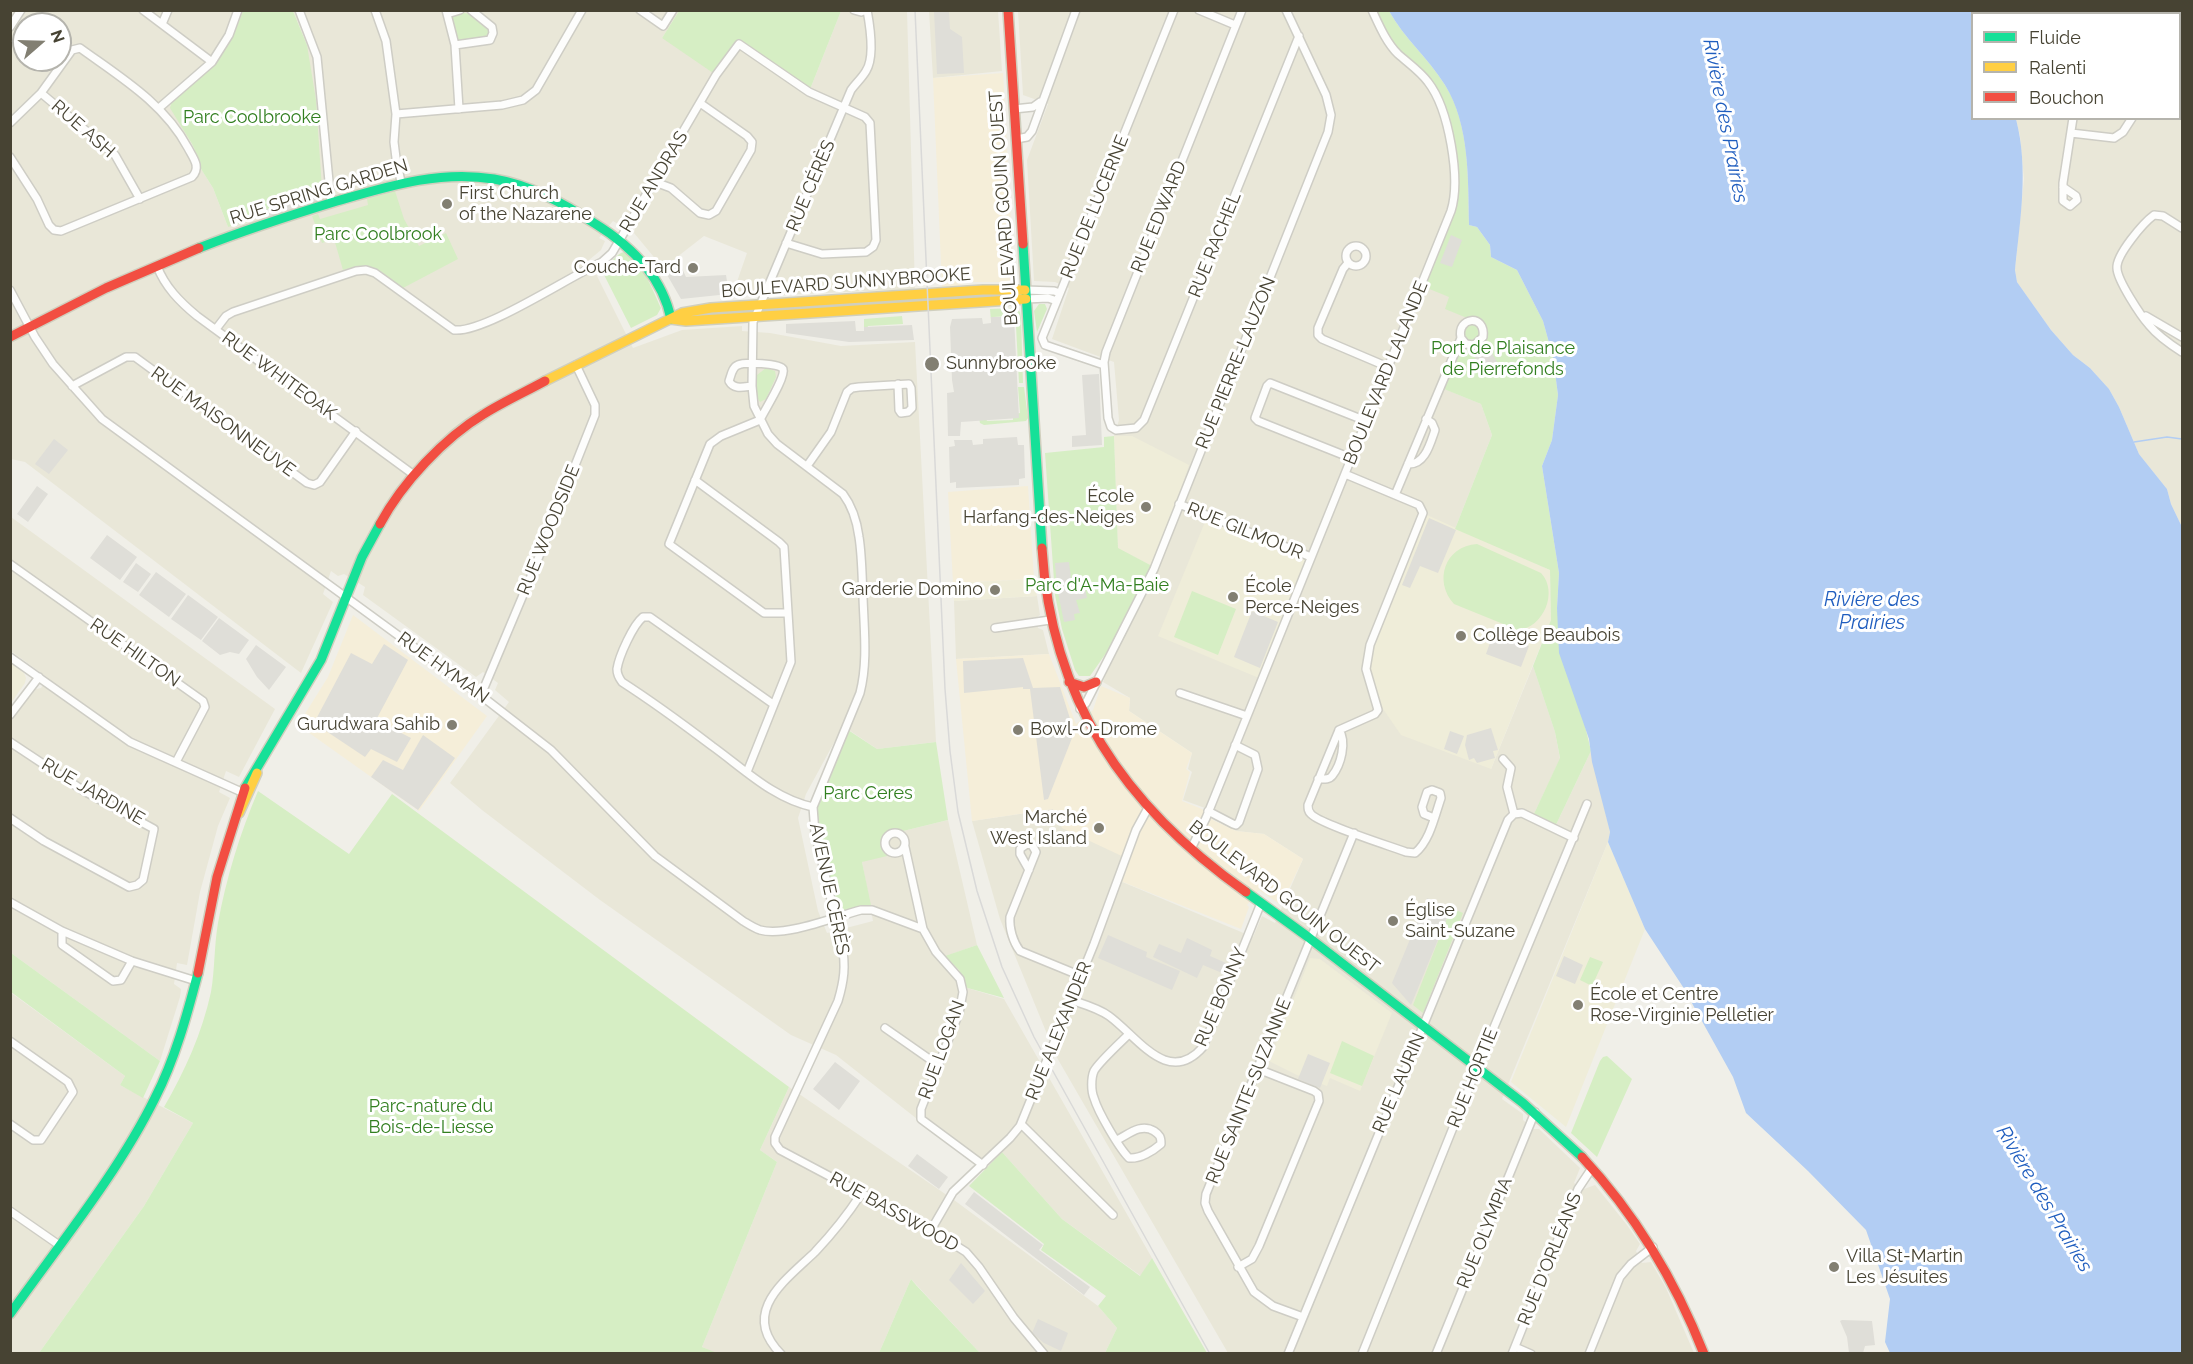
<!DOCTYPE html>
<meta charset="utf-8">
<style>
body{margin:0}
#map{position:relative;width:2193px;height:1364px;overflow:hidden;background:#f0efe8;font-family:Raleway,sans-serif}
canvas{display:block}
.frame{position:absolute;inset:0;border:12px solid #474333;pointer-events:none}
.legend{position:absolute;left:1971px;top:12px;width:210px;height:108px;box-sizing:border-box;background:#fff;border:2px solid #b5b4ad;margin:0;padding:8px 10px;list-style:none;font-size:18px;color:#474333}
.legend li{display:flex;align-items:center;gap:12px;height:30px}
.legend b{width:30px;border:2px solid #b5b4ad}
.north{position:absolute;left:12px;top:12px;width:60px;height:60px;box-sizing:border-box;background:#fff;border:2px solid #b5b4ad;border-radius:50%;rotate:70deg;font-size:16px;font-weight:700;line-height:24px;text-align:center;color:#474333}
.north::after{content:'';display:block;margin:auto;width:21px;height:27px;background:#827f72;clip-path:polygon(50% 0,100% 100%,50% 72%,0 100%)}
</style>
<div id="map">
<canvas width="2193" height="1364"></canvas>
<div class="frame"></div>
<ul class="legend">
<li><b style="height:8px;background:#16e098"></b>Fluide</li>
<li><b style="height:8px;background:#ffcf43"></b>Ralenti</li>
<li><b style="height:8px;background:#f24e42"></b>Bouchon</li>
</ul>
<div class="north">N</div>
</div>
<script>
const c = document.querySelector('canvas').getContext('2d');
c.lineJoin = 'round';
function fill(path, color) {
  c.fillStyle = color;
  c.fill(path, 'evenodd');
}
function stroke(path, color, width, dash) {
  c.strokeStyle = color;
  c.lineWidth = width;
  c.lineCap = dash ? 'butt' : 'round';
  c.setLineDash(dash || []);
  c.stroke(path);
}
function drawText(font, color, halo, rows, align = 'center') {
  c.font = font + ' Raleway,sans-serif';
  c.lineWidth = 6;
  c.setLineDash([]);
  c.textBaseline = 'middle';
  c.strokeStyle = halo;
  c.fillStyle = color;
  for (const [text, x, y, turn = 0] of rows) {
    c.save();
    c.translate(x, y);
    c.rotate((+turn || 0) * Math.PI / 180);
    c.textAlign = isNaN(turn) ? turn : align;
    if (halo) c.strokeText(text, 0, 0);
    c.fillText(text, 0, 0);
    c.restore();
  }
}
fill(new Path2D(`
 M10,11H243L233,36L216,64L170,105L192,144L200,162L201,169L213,188L228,227L307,45L293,11H679L662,38L739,44L809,92L841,11H907L915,289L779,295L778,287L761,285L752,295L732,296L747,253L704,236L663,268L634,233L635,229L623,220L618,224L613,221L599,238L605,241L601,250L589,260L633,348L682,330L742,326V331L770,333L841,346L915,342L936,742L877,749L843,726L806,794L798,818L818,911L827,933L873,921L862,862L886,848L885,841L891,834L948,820L977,945L946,956L959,970L964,987L1004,999L1152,1258L1141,1276L1062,1219L1002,1152L983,1171L836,1055L791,1035L600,900L482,810L450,783L509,702L495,690L498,683L483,672L476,677L363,595L365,587L344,574L338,576L331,571L323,594L333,602L301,673L25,462L11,459ZM24,24H60V60H24Z
 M929,11H998L1002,71L933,78Z
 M1018,11H1375L1437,91L1457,177L1449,297L1467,318L1440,387L1481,404L1492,435L1455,529L1427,516L1491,769L1533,666L1555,732L1560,759L1532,818L1554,829L1591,751L1610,832L1608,842L1502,1099L1523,1114V1120L1533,1129H1539L1580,1168L1574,1183L1584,1189L1595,1185L1627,1225L1640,1244L1636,1251L1642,1263L1651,1262L1666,1288L1694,1353H1228L1056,1056L1000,919L972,821L1053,809L1129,860L1120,881L1253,937L1262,916L1275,923L1303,859L1264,834L1236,831L1213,819L1216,812L1183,800L1192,772L1188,769L1192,753L1129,711L1130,698L1103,682L1118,636L1154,567L1132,436H1114L1119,420L1114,362L1052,339L1069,288L1055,282L1034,281L1027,160L1048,104L1023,95Z
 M2041,11H2182V527L2171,504L2167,489L2139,454L2119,407L2109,389L2090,368L2073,355L2051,330L2017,282L2015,270L2024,179L2020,136L2016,119L2180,118V14L2041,13Z
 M11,517L275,709L239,777L226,771L219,792L230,798L218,826L200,892L187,965L177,963L174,984L181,989L180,997L160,1061L11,953L10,722L36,689L41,688L48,678L11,651Z
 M1037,596L1040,615L1036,618L1038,628L1043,630L1049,654L956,659L954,601Z
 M10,992L125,1076L120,1085L193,1123L144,1206L39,1353H11Z
 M789,1087L954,1200L1098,1306L1117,1328L1105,1353H980L911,1279L879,1353L717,1354L702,1347L777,1162L760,1150Z`), '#e9e7d8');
fill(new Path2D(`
 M1003,73L1014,281L1000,282H967L958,286L942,287L933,78Z
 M1028,486L1034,579L953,583L948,492Z
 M353,615L487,716L419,811L298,725L328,677Z
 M1049,654L1076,724L1093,710L1101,686L1130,698L1129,711L1192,753L1186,769L1190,772L1182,801L1202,809L1213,820L1236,831L1264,834L1303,859L1281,905L1259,890L1247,905L1249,907L1241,929L1118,880L1126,858L1062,828L1053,809L972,821L956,659Z`), '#f5eed9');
fill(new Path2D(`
 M1114,436H1132L1189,465L1154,567L1118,549Z
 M1427,515L1550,570L1551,620L1491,769L1401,735L1381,706L1370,674L1369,665L1371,653Z
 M1207,517L1307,558L1259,678L1158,636Z
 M1034,579L1037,596L954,601L953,583Z
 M11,663L24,673L26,678L25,683L11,703Z
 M1608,842L1645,929L1566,1127L1511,1082Z
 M1310,958L1320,959L1392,1013L1360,1091L1330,1078L1327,1086L1297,1075L1269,1061Z`), '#efedd9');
fill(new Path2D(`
 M243,11H293L307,45L316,100L322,189L319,198L228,227L213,188L201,169L200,162L192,144L170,108L171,103L216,64L233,36Z
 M679,11H841L809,92L739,44L716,75L662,38Z
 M1375,11H1389C1404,38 1428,58 1445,85C1470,124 1468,180 1469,225L1477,227L1490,245L1491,257L1517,270L1543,321L1553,357L1558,395L1552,440L1542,466L1559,573L1557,608L1591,751L1554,829L1532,818L1560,758L1555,732L1533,666L1551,620L1550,570L1455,529L1492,435L1481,404L1439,387L1467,318L1445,309L1449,297L1422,286C1435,253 1458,213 1457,177L1437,91L1393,45Z
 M464,13L470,14L488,28V34L485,37L458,42L451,15Z
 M395,191L404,219L419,246L446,233L458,259L403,288C377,270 376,260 343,270L334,239L322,243L312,216L318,214L320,219L368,205L367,199Z
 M624,252C642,260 653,291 661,308L657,315L631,328L601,269C610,265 617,253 624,252Z
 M1039,304H1045L1047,309L1037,332L1034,311Z
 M1016,308L1020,312L1021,318L1023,383H1019L1016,326L1014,325L1011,316L993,317V321H991L990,309Z
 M902,316L903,324L868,326L867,330L864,329V319Z
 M766,368L775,371L776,377L766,399L760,402L756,395L757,375Z
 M1018,387H1024L1028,418L1026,421L984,425L980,423L979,418L986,417L987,421L1013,420V415L1020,413Z
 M1114,436L1118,548L1154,567L1118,636L1090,676H1079L1075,670L1062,629L1055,595L1045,453L1104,447V437Z
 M1477,544L1541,573C1559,592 1543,628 1518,630L1454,604C1433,581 1445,546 1477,544Z
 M1192,591L1236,609L1218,655L1174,637Z
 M845,728L877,749L936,742L948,820L891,834C883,840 885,846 887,856L862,862L872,910L836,916L815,833L813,807Z
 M258,791L349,854L392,794L789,1087L760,1150L777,1162L702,1347L717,1353H39L144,1206L193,1123L164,1107C185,1071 202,1033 211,992C215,969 214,946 218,923C226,879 240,833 258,791Z
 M1451,908L1463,913L1423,1013L1413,1005Z
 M977,945L1004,998L964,987L959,970L945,956Z
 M11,953L160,1061L143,1098L120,1085L125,1076L11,992Z
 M1590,957L1603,962L1592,986L1580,980Z
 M1342,1041L1374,1056L1362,1086L1330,1073Z
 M1607,1056L1632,1079L1597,1157L1571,1133L1600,1061L1603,1057Z
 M1002,1152L1062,1219L1140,1276L1152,1258L1207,1353H1105L1117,1328L1098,1306L1106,1296L1041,1250L1044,1244L969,1186Z
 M911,1279L916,1285L980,1353H879Z`), '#d6eec4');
fill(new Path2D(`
 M934,11H949L950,29L962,37L964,73L937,74Z
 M316,193L319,202L261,220L259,212Z
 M1451,235L1462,240L1452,267L1440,263Z
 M681,266L686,277L726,275L729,294L681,299L666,273Z
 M991,317H1014L1019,418L961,422L960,436H948L947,393L954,392L952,380L950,327L952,319L982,318L983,324L991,323Z
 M855,321L856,331H864V327L912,325L914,340L849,342L786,333V324Z
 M1488,346L1497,362L1482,370L1473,354Z
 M1099,374L1102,445L1072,447V436L1086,435L1082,375Z
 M1017,437L1018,445H1024L1025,478L1019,479V485L956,488V482L950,483L949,447L955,446L954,440H972L973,445L983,444V439Z
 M54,439L68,450L49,474L35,464Z
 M37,486L48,494L28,522L17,514Z
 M1429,518L1456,530L1438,573L1420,566L1410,588L1402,585Z
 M107,535L137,557L120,580L90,558Z
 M1069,562L1071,579L1084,584L1087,598L1076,600L1080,613L1074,614L1075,620L1064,622L1057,588L1055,563Z
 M136,563L151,574L138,592L123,582Z
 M156,572L186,594L169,617L139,595Z
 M188,595L218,617L201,640L171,619Z
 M1252,611L1278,622L1260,668L1234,657Z
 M219,618L249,640L239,654L230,652L220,655L202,641Z
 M1504,637L1529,646L1521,667L1486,654L1491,640L1501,644Z
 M384,644L408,660L376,720L411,738L397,762L371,749L365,757L314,723L351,653L372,664Z
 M256,645L286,667L269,690L257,677L246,659Z
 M1023,658L1033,688L1060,687L1073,728L1072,738L1048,799L1044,800L1030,689H1023V687L964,693L963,661Z
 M1491,728L1498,750L1493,751L1495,758L1477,763L1474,758L1469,760L1465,745L1467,735Z
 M1450,731L1464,736L1457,754L1444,749Z
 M423,735L455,758L418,810L371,777L383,760L403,770Z
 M1427,898L1451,908L1411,1005L1392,983Z
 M1108,935L1147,952L1146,957L1180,971L1172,990L1098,958Z
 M1187,938L1212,950L1210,956L1226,963L1222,973L1203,965L1197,978L1153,957L1159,944L1181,953Z
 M1564,956L1583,965L1575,984L1556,976Z
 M1308,1054L1330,1063L1320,1088L1298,1079Z
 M835,1062L860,1081L839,1110L813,1089Z
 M917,1154L948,1177L939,1189L908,1166Z
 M974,1192L1043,1245L1039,1250L1090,1287L1084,1295L965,1204Z
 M961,1263L985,1291L973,1304L949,1280Z
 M1038,1319L1068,1333L1061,1351L1044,1343L1032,1333Z
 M1842,1320L1872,1321L1875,1345L1865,1346L1863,1353H1849L1847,1337L1840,1321Z`), '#dfded8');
fill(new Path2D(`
 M1389,11H2041V14H1972V118L2016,119C2029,169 2020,220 2015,270L2017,282L2051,330L2073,355L2090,368L2109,389L2119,407L2139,454L2167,489L2171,504L2182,527V1353H1890L1885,1342L1890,1299L1866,1230L1808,1171L1746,1113L1733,1077L1683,987L1645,929L1608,842L1610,832L1592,762L1589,739L1559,653L1557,608L1559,573L1542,466L1552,440L1558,395L1553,357L1543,321L1517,270L1491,257L1490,245L1477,227L1469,225C1468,180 1470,125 1445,85C1428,58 1404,38 1389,11Z`), '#b2cdf3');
stroke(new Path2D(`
 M2134,442L2167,437L2182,439`), '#b2cdf3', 1.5);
const street = new Path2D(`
 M143,10L212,62
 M299,10L317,57L331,202
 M375,10L386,41L396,114L394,142L396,158L401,182
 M446,10L455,45L490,40L493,33L492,27L471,10
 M640,10L663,26L673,10
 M854,10L861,12L866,10
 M867,10C870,26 875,57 866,71C862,78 856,83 851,90L753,322L752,386L754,406L768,434L777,444L843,494C852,506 857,522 859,537C862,556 862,577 863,597C864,629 868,662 860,693L813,807L815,833L842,945C846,966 844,981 838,1001L775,1137V1143L780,1150L931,1230L966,1252L979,1267L1014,1318L1044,1354
 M1199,10L1235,25
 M1242,10L1106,352L1104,362L1108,418L1111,427L1116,430L1136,428L1144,420L1299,36
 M2128,10L2131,14
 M447,14L460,10
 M2089,14L2090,10
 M162,24L168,10
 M10,27L21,10
 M455,45L459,109
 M41,93L115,155L140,199
 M159,108L212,62L229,35L238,10
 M1014,109L1033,107L1040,102
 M396,114L502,105L523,100L536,90L582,10
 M10,123L41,93L72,50L80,48C120,77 164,103 188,148C194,159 201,167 192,177L61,231L54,230L49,225L37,199L10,157
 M2071,133L2114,138L2123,132L2132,118
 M1016,139L1027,137L1032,131L1076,10
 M655,182L671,188L700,213L709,215L716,211L751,150L752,142L747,136L700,103
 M2063,187L2076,196L2077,200L2070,206L2063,201V183L2073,118
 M2182,228L2163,216L2154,215C2143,223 2116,255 2117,268C2117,280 2141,316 2149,325C2158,336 2171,345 2182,352
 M1346 256a10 10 0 1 1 20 0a10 10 0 1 1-20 0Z
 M1348,263L1343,269L1318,328V335L1322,339L1388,367
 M157,266C165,287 180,302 197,316L414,475
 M10,290L35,337L53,364L102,419L488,701L551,750L655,856L743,921C748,924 754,928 760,930C786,937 834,917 861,910H872L923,929
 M1025,290L1054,291L1060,293
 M1026,299L1048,298L1057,301
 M2146,316L2182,337
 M216,329L226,316L233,312L356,271L366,270L375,273L454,330C485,333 568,277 602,262L612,253L716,75L739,44L809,92L865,117L870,123L876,240L873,247L866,252L822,254L786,243
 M1104,365L1045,345L1042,338L1174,10
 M72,386L126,357H135L307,483L314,485L320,482L356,431
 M752,386C743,387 734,390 729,381C731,376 732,367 738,365C744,362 780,363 783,369C786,377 764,411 760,420
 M760,420L721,436L710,444L669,544L764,613H788
 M1351,458L1258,421L1255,418L1267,386L1270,383L1366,421
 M1408,464C1425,465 1430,444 1435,430L1432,423L1426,419
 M807,466L831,432L847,392L852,388L859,387L909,384L911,388L912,408L908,412L901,413L899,410L898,384
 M1345,474L1419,505L1423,513L1370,645L1366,669L1378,710L1375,714L1339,730L1308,805C1308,809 1308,811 1311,814C1320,824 1390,846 1406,852L1415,853C1430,841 1435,815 1441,798L1440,793L1432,790L1427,792L1422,807L1424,814L1434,818
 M695,480L779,542L784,547L791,662L747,772
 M1395,495L1461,338C1456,317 1486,313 1483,337L1474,345L1466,344L1461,338
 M1179,504L1311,557
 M10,564L203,701L205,707L176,762
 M995,628L1050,620
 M10,657L130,742L246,794
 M1180,693L1247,716
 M481,695L534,569L595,415V405L576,365
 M773,704L650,617H643C633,625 619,656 617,669C617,674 619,678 622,682C653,702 683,724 712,746C744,769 774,799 813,807
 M1080,709L1086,703L1154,569L1328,132L1331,115L1326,95L1286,10
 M10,715L39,677
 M10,742L84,791L154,829L143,880L137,885L129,887L44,841L10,818
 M1503,759L1511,768L1507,787L1514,814
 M1318,779C1323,779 1329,780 1332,776C1341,765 1347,742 1339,730
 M1208,811L1233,824L1236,825L1239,822L1258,769L1255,755L1235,745
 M885 843a10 10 0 1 1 20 0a10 10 0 1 1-20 0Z
 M905,847L923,929L936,952L960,979L963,992L959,1013L921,1109V1119L983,1165
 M1191,849L1206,818L1451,211C1461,179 1449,109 1428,82C1420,71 1408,63 1398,54C1386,42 1379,25 1372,10
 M1029,870L1020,854V849L1027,844L1032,845L1036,852L1010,917C1009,928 1013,942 1020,951L1081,976
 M10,902L62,931L132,961L196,981
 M62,931V945L113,981L121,980L132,961
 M1071,1000C1083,1004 1098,1008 1109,1016C1138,1037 1168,1087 1203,1047L1261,903
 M885,1028L938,1065
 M10,1041L68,1082L73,1092L41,1140H33L10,1124
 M1021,1124L1113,1215
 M1117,1140C1129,1134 1141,1123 1154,1131C1160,1135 1161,1137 1161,1144C1153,1151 1140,1159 1129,1158C1119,1148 1098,1112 1094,1098C1091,1091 1091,1078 1094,1071C1099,1062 1121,1042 1129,1034
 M10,1211L59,1245
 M931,1230L953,1192L1010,1138L1020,1126L1094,944L1136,830L1148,808
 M1238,1267L1252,1259L1259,1246L1319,1101L1318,1094L1314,1091L1258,1069
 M1303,1317L1273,1306L1254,1292L1208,1211L1205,1203L1206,1194L1354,833
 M1515,1347L1531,1354
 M781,1354C739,1312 786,1280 815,1252C832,1234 848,1214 861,1194
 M1288,1354L1508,820L1514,814L1522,813L1574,838
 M1362,1354L1477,1068L1587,804
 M1436,1354L1535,1112
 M1512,1354L1578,1189L1592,1168
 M1589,1354L1620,1277L1631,1264L1653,1247`);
const fast = new Path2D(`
 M1023,244L1042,548
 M199,248C245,230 291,215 337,201C389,186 440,170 494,179C530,185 563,203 594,223C630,245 662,275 671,319
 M245,788L321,660L362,557L380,524
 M1246,892L1308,937L1523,1103L1582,1157
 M10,1314C59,1245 118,1173 155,1098C175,1059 187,1015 198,973`);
const slow = new Path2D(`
 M671,319L686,321L1026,299
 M545,381L682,313L711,308L983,290H1025
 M239,813L257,773`);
const jam = new Path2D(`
 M1008,10L1023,244
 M10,337L106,288L199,248
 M380,524C402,483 444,438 484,414C503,402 525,392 545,381
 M1042,548C1051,699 1124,806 1246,892
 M1069,682L1084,687L1096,682
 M198,973L217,877L245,788
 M1582,1157C1636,1215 1675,1280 1704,1354`);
stroke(street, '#cecdc5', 10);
stroke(fast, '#d0cfbe', 12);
stroke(slow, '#d0cfbe', 12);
stroke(jam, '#d0cfbe', 12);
stroke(street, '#fdfdfc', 7);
stroke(fast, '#16e098', 9);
stroke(slow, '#ffcf43', 9);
stroke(jam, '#f24e42', 9);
stroke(new Path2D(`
 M915,10L945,689L950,751L958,812L977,891L1002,967L1034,1037L1210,1354`), '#d9d9d8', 1.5);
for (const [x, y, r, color] of [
 [447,204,6,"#827f72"],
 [693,268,6,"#827f72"],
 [932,364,8,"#827f72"],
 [1146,507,6,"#827f72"],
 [995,590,6,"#827f72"],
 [1233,597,6,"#827f72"],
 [1461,636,6,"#827f72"],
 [452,725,6,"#827f72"],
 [1018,730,6,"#827f72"],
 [1099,828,6,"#827f72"],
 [1393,921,6,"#827f72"],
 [1578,1005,6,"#827f72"],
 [1834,1267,6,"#827f72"]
]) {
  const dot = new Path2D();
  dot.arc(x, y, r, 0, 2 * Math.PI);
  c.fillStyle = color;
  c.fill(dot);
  stroke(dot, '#fff', 2);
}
drawText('18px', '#327f20', '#fff', [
 ["Parc Coolbrooke",252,118],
 ["Parc Coolbrook",378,235],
 ["Port de Plaisance",1503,349],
 ["de Pierrefonds",1503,370],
 ["Parc d'A-Ma-Baie",1097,586],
 ["Parc Ceres",868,794],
 ["Parc-nature du",431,1107],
 ["Bois-de-Liesse",431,1128]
]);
drawText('18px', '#474333', '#fff', [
 ["RUE ASH",83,129,41],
 ["RUE ANDRAS",654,182,-59],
 ["RUE CÉRÈS",811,186,-67],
 ["RUE SPRING GARDEN",319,192,-17],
 ["RUE DE LUCERNE",1095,207,-68],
 ["BOULEVARD GOUIN OUEST",1004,208,-94],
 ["RUE EDWARD",1159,217,-68],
 ["RUE RACHEL",1215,245,-68],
 ["BOULEVARD SUNNYBROOKE",846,283,-4],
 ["RUE PIERRE-LAUZON",1236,363,-68],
 ["BOULEVARD LALANDE",1386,373,-68],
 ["RUE WHITEOAK",279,376,36],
 ["RUE MAISONNEUVE",223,422,36],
 ["RUE WOODSIDE",549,530,-68],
 ["RUE GILMOUR",1245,531,22],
 ["RUE HILTON",135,653,35],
 ["RUE HYMAN",443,668,36],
 ["RUE JARDINE",93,792,30],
 ["AVENUE CÉRÈS",829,889,78],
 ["BOULEVARD GOUIN OUEST",1284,897,38],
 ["RUE BONNY",1221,997,-67],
 ["RUE ALEXANDER",1059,1031,-68],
 ["RUE LOGAN",942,1050,-70],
 ["RUE HORTIE",1473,1078,-68],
 ["RUE LAURIN",1399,1083,-67],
 ["RUE SAINTE-SUZANNE",1249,1091,-68],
 ["RUE BASSWOOD",894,1212,29],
 ["RUE OLYMPIA",1485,1233,-68],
 ["RUE D'ORLÉANS",1550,1259,-68]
]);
drawText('18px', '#474333', '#fff', [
 ["First Church",459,194],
 ["of the Nazarene",459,215],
 ["Couche-Tard",681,268,"right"],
 ["Sunnybrooke",946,364],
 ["École",1134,497,"right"],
 ["Harfang-des-Neiges",1134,518,"right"],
 ["École",1245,587],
 ["Perce-Neiges",1245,608],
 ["Garderie Domino",983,590,"right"],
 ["Collège Beaubois",1473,636],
 ["Gurudwara Sahib",440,725,"right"],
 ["Bowl-O-Drome",1030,730],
 ["Marché",1087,818,"right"],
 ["West Island",1087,839,"right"],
 ["Église",1405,911],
 ["Saint-Suzane",1405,932],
 ["École et Centre",1590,995],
 ["Rose-Virginie Pelletier",1590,1016],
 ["Villa St-Martin",1846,1257],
 ["Les Jésuites",1846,1278]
], 'left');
drawText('italic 20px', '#205ebf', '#fff', [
 ["Rivière des Prairies",1725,121,79],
 ["Rivière des",1872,600],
 ["Prairies",1872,623],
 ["Rivière des Prairies",2044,1199,59]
]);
</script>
